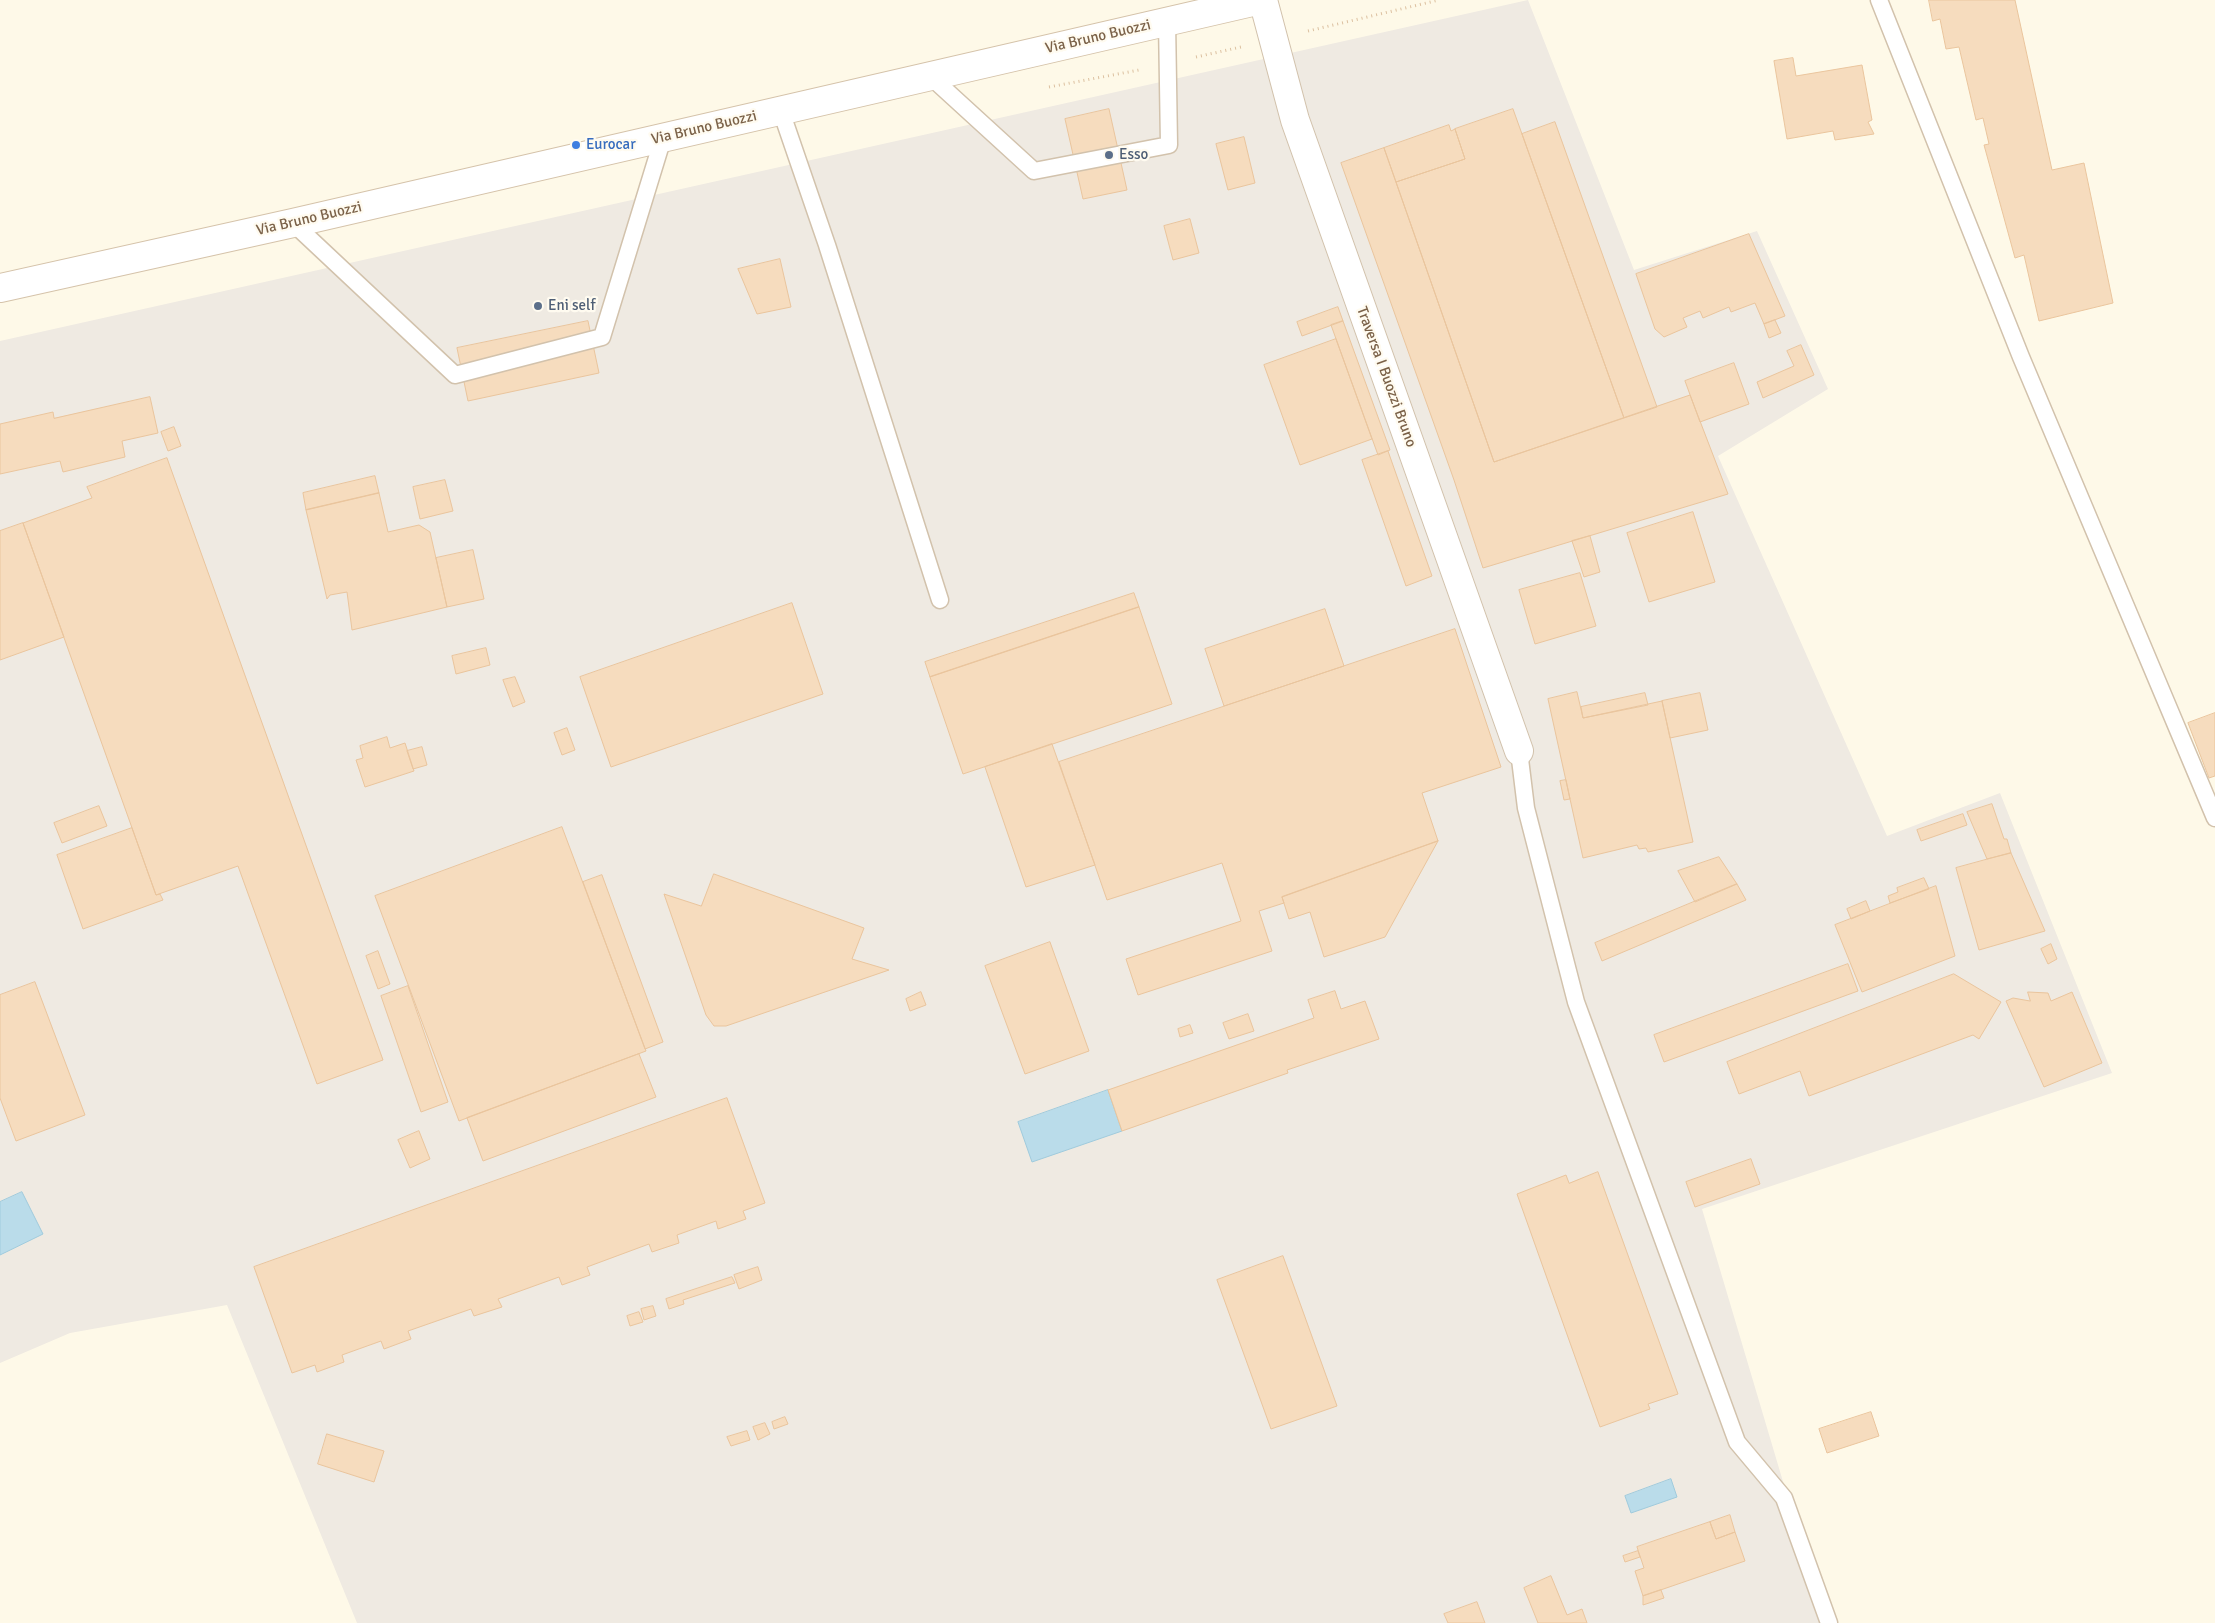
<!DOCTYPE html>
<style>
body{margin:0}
canvas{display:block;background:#fef9e8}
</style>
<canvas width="2215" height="1623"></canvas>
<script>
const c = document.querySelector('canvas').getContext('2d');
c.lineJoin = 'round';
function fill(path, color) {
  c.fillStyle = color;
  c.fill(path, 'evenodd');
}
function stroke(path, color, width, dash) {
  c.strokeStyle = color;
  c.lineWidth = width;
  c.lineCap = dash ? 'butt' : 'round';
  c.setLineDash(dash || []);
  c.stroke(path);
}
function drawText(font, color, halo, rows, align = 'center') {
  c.font = font + ' Signika,sans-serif';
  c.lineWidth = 4.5;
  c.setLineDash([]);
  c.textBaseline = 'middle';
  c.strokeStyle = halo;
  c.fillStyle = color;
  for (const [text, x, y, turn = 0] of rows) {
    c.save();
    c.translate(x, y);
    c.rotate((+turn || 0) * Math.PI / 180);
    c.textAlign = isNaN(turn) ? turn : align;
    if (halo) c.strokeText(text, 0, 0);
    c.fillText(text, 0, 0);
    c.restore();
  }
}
fill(new Path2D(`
 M1528,0L1634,270L1757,231L1828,389L1718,456L1887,836L2000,793L2112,1073L1702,1209L1825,1623H357L227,1305L70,1333L0,1363V341Z`), '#efeae2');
const water = new Path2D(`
 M1108,1090L1122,1131L1032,1162L1018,1122Z
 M22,1192L43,1234L0,1255V1202Z
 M1671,1479L1677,1497L1631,1513L1625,1496Z`);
fill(water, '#badcea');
stroke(water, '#a0cbdd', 1);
const building = new Path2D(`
 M1929,0H2015L2052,170L2084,163L2113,303L2039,321L2024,255L2015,258L1984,145L1989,144L1983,118L1976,120L1959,47L1946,49L1940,19L1933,21Z
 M1793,58L1796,76L1862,65L1872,120L1868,122L1874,134L1835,140L1833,131L1787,139L1774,61Z
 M1109,109L1127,190L1083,199L1065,119Z
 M1513,109L1624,418L1494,462L1396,182L1465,159L1455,129Z
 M1555,122L1657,407L1624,418L1522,134Z
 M1449,125L1451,131L1455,129L1465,159L1396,182L1384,148Z
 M1244,137L1255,183L1228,190L1216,144Z
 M1384,148L1494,462L1690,395L1728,494L1483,568L1454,480L1341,163Z
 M1190,219L1199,253L1173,260L1164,226Z
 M1749,234L1785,316L1764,324L1755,303L1731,312L1729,307L1703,318L1700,311L1683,318L1687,327L1664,337L1655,329L1636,274Z
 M780,259L791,307L757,314L738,269Z
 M1338,307L1343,321L1302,336L1297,322Z
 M1775,320L1781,333L1769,338L1764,324Z
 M588,321L599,373L468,401L457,348Z
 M1343,321L1390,450L1378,455L1331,325Z
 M1336,339L1372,439L1300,465L1264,365Z
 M1801,345L1814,375L1763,398L1757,382L1794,366L1787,351Z
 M1734,363L1749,404L1700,422L1685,381Z
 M150,397L158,433L122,441L125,457L63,472L60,461L0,474V424L53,412L54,418Z
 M174,427L181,446L168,451L161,432Z
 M1388,451L1432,576L1406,586L1362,460Z
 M167,458L383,1060L317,1084L238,866L156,895L23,523L92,498L87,487Z
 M375,476L379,493L306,510L303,493Z
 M445,480L453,511L420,519L413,487Z
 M379,493L388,532L419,525L430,532L447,607L352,630L347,592L330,595L327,599L306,510Z
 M1693,512L1715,582L1649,602L1627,533Z
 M23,523L64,637L0,660V531Z
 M1590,536L1600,572L1584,577L1572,541Z
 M473,550L484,599L447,607L436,558Z
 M1580,573L1596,626L1535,644L1519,590Z
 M1134,593L1139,607L930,677L925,662Z
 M792,603L823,694L611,767L580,677Z
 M1139,607L1172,704L963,774L930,677Z
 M1325,609L1344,666L1224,706L1205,649Z
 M1455,629L1501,767L1422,793L1438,841L1282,897L1284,903L1259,911L1272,951L1138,995L1126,959L1241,921L1222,863L1107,900L1059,762Z
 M486,648L490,665L456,674L452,656Z
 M515,677L525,702L513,707L503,680Z
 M1577,692L1583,718L1662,701L1693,842L1648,852L1646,848L1639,849L1637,845L1583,858L1548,699Z
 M1645,693L1648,705L1583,718L1581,707Z
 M1700,693L1708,730L1670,738L1662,701Z
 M2215,713V776L2209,778L2188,723Z
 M567,728L575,750L562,755L554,733Z
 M387,737L390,748L405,743L414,771L365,787L356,760L363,758L360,746Z
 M1052,744L1095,865L1026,887L985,767Z
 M422,747L427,765L413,769L407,751Z
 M1566,780L1570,799L1564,800L1560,781Z
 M1992,804L2004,839H2007L2011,853L1987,859L1967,812Z
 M99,806L107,826L62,843L54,823Z
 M1963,814L1967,825L1921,841L1917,830Z
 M562,827L646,1051L459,1121L375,896Z
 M132,828L156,895L160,894L163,900L83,929L57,855Z
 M1438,841L1385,937L1324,957L1310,912L1289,919L1282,897Z
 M2011,853L2045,931L1979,950L1956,868Z
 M1719,857L1737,884L1695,902L1678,871Z
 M714,874L864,928L852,959L889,970L726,1026H714L706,1015L664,894L701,906Z
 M602,875L663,1042L645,1049L583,882Z
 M1924,878L1929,889L1890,903L1888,896L1898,892L1897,888Z
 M1737,884L1746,900L1602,961L1595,943Z
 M1936,886L1955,956L1862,992L1835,925Z
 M1866,901L1870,911L1851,919L1847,909Z
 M1050,942L1089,1051L1025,1074L985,966Z
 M2051,944L2057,959L2048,964L2041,949Z
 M378,951L390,984L378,989L366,956Z
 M1848,964L1858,991L1664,1062L1654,1035Z
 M1954,974L2001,1002L1979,1039L1973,1035L1809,1096L1800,1071L1739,1094L1727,1062Z
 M35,982L85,1115L16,1141L0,1098V995Z
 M408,986L448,1102L421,1112L381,996Z
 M1335,991L1341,1009L1365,1001L1379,1039L1287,1070L1288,1073L1122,1131L1108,1090L1314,1018L1308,1000Z
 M921,992L926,1005L910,1011L906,999Z
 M2028,992L2048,993L2051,1001L2072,992L2102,1063L2044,1087L2006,1001L2013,998L2030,1001Z
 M1248,1014L1254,1031L1229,1039L1223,1023Z
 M1190,1025L1193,1033L1180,1037L1178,1029Z
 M639,1054L656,1097L483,1161L467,1118Z
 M727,1098L765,1203L743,1211L746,1219L718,1229L716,1221L677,1235L679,1243L652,1252L649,1244L587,1267L590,1275L562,1285L559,1277L498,1299L502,1307L474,1316L471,1309L408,1331L411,1339L384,1349L381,1341L342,1355L344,1362L317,1372L315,1365L292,1373L254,1267Z
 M419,1131L430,1159L410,1168L398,1140Z
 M1751,1159L1760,1184L1695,1207L1686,1182Z
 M1598,1172L1678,1394L1648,1404L1650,1409L1600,1427L1517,1194L1566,1175L1569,1183Z
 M1283,1256L1337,1406L1271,1429L1217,1280Z
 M758,1267L762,1280L739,1289L734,1275Z
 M732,1277L735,1283L683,1300L684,1304L669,1309L666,1299Z
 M653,1306L656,1316L644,1320L641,1309Z
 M639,1312L643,1322L630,1326L627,1316Z
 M1871,1412L1879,1436L1827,1453L1819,1429Z
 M785,1417L788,1424L774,1429L772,1422Z
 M765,1423L770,1434L758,1440L753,1427Z
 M747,1431L750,1440L731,1446L727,1437Z
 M327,1434L384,1451L374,1482L318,1464Z
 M1730,1515L1735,1532L1716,1539L1710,1522Z
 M1710,1522L1716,1539L1735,1532L1745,1561L1643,1596L1635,1571L1644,1568L1637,1547Z
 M1638,1551L1640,1557L1625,1562L1623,1556Z
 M1551,1576L1567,1615L1582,1609L1587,1623H1538L1524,1588Z
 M1661,1590L1664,1598L1643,1605V1596Z
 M1477,1602L1485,1623H1448L1444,1614Z`);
fill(building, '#f6dcbe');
stroke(building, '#eac59d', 1);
const lane = new Path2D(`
 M1879,0L2021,357L2215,818
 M930,76L1034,171L1169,145L1167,21
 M781,111L827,245L940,600
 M293,223L455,375L602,337L663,138
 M1519,751L1526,808L1576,1002L1737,1442L1784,1498L1829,1623`);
const street = new Path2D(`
 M1263,0L1295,120L1519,751`);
const secondary = new Path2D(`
 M0,288L293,223L1261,0`);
stroke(lane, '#d2c2ac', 19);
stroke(street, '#d2c2ac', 30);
stroke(secondary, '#d5c3aa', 30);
stroke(new Path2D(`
 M1308,31L1439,0
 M1196,57L1241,47
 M1049,87L1139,70`), '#dcc0a0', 3, [1, 4]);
stroke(lane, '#fff', 16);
stroke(street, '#fff', 28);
stroke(secondary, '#fff', 28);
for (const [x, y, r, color] of [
 [576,145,5,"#3f7fe0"],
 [1109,155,5,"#5c6f8a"],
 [538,306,5,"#5c6f8a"]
]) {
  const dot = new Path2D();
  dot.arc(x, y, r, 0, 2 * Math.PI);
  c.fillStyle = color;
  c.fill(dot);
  stroke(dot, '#fffbf0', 2);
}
drawText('15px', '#7b6249', '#fffbf0', [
 ["Via Bruno Buozzi",1098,37,-13],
 ["Via Bruno Buozzi",704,128,-13],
 ["Via Bruno Buozzi",309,219,-13],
 ["Traversa I Buozzi Bruno",1386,377,70]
]);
drawText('15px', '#366cbe', '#fffbf0', [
 ["Eurocar",586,145]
], 'left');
drawText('15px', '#4e5e75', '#fffbf0', [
 ["Esso",1119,155],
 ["Eni self",548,306]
], 'left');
</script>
